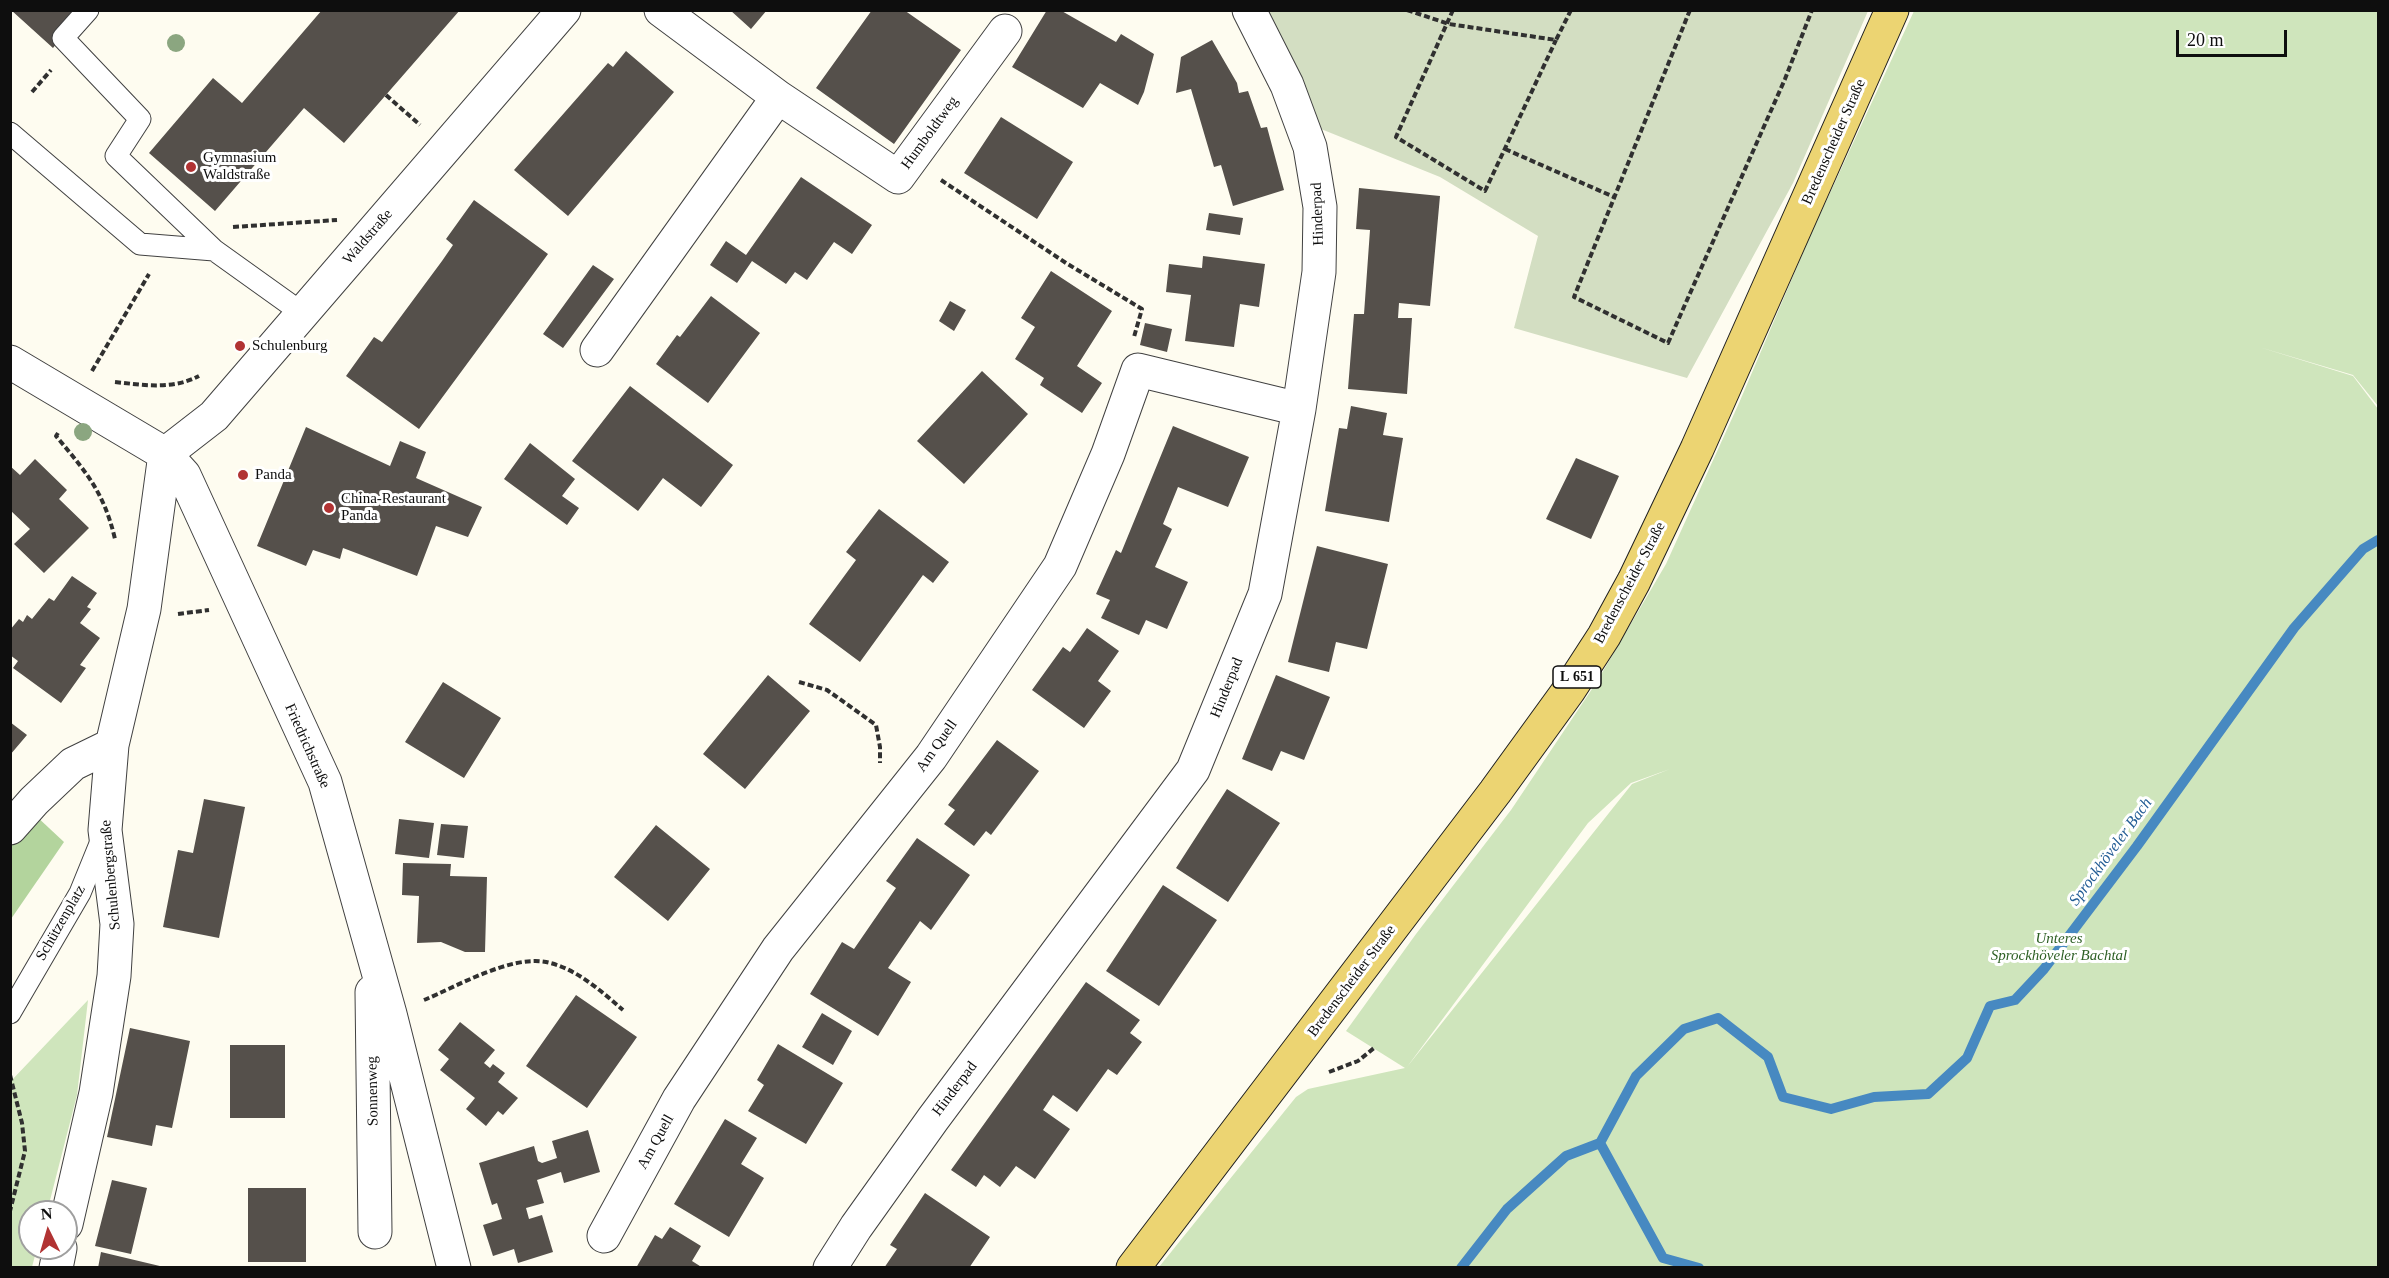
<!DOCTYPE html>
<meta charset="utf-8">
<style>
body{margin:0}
#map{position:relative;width:2389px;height:1278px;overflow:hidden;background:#fefcf0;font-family:"Times New Roman",serif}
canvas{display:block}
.frame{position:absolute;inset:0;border:12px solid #0e0e0e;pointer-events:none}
.north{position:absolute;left:18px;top:1200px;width:60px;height:60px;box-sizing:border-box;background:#fff;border:2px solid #9f9f9f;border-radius:50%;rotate:355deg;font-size:16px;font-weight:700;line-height:24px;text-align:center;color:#0e0e0e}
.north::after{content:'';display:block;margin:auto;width:21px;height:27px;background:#b13333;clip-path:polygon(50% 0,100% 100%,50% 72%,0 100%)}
.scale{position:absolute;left:2176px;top:30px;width:111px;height:27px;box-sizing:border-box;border:3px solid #0e0e0e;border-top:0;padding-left:8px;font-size:18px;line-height:21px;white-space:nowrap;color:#0e0e0e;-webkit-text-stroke:4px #fff;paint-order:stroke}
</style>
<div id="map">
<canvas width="2389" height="1278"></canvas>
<div class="frame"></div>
<div class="north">N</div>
<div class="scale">20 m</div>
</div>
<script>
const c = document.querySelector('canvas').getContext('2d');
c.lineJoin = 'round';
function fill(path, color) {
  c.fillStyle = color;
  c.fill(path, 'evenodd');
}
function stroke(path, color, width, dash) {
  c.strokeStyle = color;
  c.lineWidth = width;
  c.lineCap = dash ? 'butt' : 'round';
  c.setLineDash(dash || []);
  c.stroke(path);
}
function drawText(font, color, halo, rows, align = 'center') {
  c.font = font + ' "Times New Roman",serif';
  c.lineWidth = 6;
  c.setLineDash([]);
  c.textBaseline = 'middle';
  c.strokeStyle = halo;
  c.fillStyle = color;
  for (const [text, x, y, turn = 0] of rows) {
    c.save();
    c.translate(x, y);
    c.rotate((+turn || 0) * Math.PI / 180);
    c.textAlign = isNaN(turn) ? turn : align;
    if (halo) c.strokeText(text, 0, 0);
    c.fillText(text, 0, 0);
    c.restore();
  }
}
fill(new Path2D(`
 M1914,11H2378V406L2353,375L2259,347L2353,376L2378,409V1267H1159L1296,1097L1308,1089L1405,1068L1346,1031L1416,934L1511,810L1596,683L1666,564L1739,403L1811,234ZM1670,769L1632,784L1407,1067L1588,823L1631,783Z
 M88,1000L77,1095L47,1212H30V1248H37L32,1267H11V1081Z`), '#cfe5bc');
fill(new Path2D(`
 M34,814L64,842L11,919V843Z`), '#b3d49d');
fill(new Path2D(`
 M1261,11H1868L1793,183L1687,378L1514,328L1538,236L1440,177L1321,129Z`), '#d3dec2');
stroke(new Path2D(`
 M1461,1268L1507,1209L1566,1156L1600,1143
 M1699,1268L1663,1258L1600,1143L1636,1076L1684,1029L1718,1018L1768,1057L1783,1097L1831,1109L1874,1097L1928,1094L1967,1058L1990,1006L2015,1000L2044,969L2137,846L2294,628L2363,549L2378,540`), '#4789c1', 10);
fill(new Path2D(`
 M11,10H83L53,48Z
 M322,10H460L344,143L304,108L215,211L149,153L213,78L242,103Z
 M730,10H767L751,29Z
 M872,10H904L961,50L894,144L816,88Z
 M1047,10H1060L1116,42L1121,34L1154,54L1144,92L1138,105L1100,83L1083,108L1012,67Z
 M1212,40L1237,83L1239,93L1248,91L1261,128L1267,127L1284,190L1233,206L1221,165L1214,167L1191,89L1176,93L1181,57Z
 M626,51L674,92L568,216L514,170L608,63L613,67Z
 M1001,117L1073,162L1037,219L964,173Z
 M801,177L872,225L852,254L834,242L807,280L795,272L786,284L752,261L737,283L710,265L726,241L746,255Z
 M1359,188L1440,196L1430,306L1399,303L1398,318H1412L1407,394L1348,389L1354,314H1364L1370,230L1356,229Z
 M474,200L548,254L419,429L346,376L374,337L382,342L442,261L453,245L446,239Z
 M1209,213L1243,218L1240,235L1206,230Z
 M1203,256L1265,264L1259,307L1240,304L1234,347L1185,341L1191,295L1166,292L1169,264L1202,268Z
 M593,265L614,279L563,348L543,334Z
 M1051,271L1112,311L1077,366L1102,383L1082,413L1040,385L1044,378L1015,359L1035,327L1021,318Z
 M711,296L760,333L708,403L656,364L677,335L680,337Z
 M950,301L966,310L954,331L939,321Z
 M1145,323L1172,329L1167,352L1140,345Z
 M982,371L1028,414L964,484L917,441Z
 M630,386L733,465L701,507L663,478L638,511L572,461Z
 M1351,406L1387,413L1383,435L1403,438L1389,522L1325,511L1339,428L1347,429Z
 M1173,426L1249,457L1228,507L1178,487L1163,524L1172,529L1155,567L1188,582L1167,629L1146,620L1139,635L1101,618L1110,600L1096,594L1116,550L1121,553Z
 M306,427L390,466L400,441L426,452L416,478L482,507L468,537L436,526L417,576L343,548L340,559L313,550L306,566L257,546Z
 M530,443L575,479L562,496L579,508L567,525L504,479Z
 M1576,458L1619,476L1591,539L1546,519Z
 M35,459L67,490L59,499L89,528L44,573L14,544L30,529L10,510V466L20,475Z
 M879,509L949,562L933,583L923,575L860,662L809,624L856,560L846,552Z
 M1317,546L1388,564L1367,649L1336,642L1329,672L1288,662Z
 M72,576L97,593L87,607L91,609L80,623L100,638L80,665L86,668L61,703L13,668L18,661L10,655V630L19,619L23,622L27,615L32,619L49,598L54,601Z
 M1087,628L1119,651L1098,681L1111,691L1084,728L1032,690L1063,647L1070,652Z
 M768,675L810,711L745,789L703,754Z
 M1276,675L1330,697L1304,760L1281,751L1272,771L1242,759Z
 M443,682L501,718L464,778L405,742Z
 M10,722L27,735L10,755Z
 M997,740L1039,771L991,835L986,831L974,846L944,824L955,810L948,805Z
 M1227,789L1280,823L1228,902L1176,868Z
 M204,799L245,807L219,938L163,927L178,850L193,853Z
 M399,819L434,823L429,858L395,854Z
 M441,824L468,826L464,858L437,855Z
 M656,825L710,869L668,921L614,877Z
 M917,838L970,875L931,930L920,921L888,968L911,982L878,1036L810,994L842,942L854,949L896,888L886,881Z
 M403,863L451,864L450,876L487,877L485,952H465L441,942L417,943L419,896L402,895Z
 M1163,885L1217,920L1159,1006L1106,971Z
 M1086,982L1140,1020L1130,1033L1142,1042L1117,1075L1108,1069L1077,1112L1053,1095L1043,1110L1070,1129L1035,1179L1016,1166L1000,1187L984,1175L976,1187L951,1170Z
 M576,995L637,1037L587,1108L526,1066Z
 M822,1013L852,1031L833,1065L802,1047Z
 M460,1022L495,1050L484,1063L490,1068L493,1064L505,1073L498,1082L518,1098L503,1115L498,1111L486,1126L466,1109L475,1098L440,1070L449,1059L438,1050Z
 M130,1028L190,1041L172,1128L156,1125L152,1146L107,1137Z
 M778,1044L843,1083L806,1144L748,1111L764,1085L757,1080Z
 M230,1045H285V1118H230Z
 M725,1119L757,1138L741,1164L764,1178L729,1237L674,1204Z
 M588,1130L600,1172L564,1183L561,1172L537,1180L544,1203L526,1208L529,1219L542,1215L553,1252L518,1263L514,1249L493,1256L483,1225L502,1219L497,1203L492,1205L479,1163L534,1146L538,1161L542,1163L557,1158L552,1141Z
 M112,1180L147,1188L131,1254L95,1246Z
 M248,1188H306V1262H248Z
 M925,1193L990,1237L969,1268H884L897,1249L890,1245Z
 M670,1227L701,1246L692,1261L703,1268H636L655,1235L662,1239Z
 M101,1252L164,1267V1268H98Z`), '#55504b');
const service = new Path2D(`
 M88,10L63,38L140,119L116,156L214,250
 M10,133L140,244L214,250L302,313
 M10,1013L80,893L102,839`);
const minor = new Path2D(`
 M661,10L778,97L898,177L1005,31
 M597,350L778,97
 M10,362L165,454L184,475L325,782L390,1014L454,1268
 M165,454L214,416L564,10
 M10,828L34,801L73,764L112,745
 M372,992L375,1232
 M66,1224L96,1093L114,976L117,924L105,830L112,745L144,609L165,454
 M604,1236L679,1099L778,949L931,757L1060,566L1108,454L1138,370L1299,409
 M56,1268L60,1248
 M830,1268L856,1227L933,1119L1193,770L1265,594L1299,409L1319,272L1320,207L1310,147L1287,85L1249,10`);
const primary = new Path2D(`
 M1133,1268L1495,792L1569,690L1604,636L1634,581L1697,449L1892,10`);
stroke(service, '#414141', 23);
stroke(minor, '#414141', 35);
stroke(primary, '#1f1f1f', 35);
stroke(new Path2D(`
 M1407,10L1449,24L1556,40L1571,10
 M1453,10L1396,137L1485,191L1556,40
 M1690,10L1574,297L1668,343L1785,79L1812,10
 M32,92L51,70
 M386,95L420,125
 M1505,149L1614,197
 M941,180L1066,263L1142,309L1134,337
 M233,227L337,220
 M92,371L149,274
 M115,382C144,385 172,390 199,376
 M58,433L56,436C86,472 104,492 115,539
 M178,614L209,610
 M799,682L827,690L876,725L880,747V763
 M424,1000C456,987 510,955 546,962C576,968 601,991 623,1010
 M1329,1072L1358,1061L1374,1048
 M10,1075L22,1123L25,1151L10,1211`), '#303030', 4, [6, 3]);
stroke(service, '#fff', 21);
stroke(minor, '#fff', 33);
stroke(primary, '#ecd472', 33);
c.fillStyle = '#8ba680';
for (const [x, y] of [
 [176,43],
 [83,432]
]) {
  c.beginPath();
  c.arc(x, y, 9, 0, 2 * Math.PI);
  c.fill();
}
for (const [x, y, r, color] of [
 [191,167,6,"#b13333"],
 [240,346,6,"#b13333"],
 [243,475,6,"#b13333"],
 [329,508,6,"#b13333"]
]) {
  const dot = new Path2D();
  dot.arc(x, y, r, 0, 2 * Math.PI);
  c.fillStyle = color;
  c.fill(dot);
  stroke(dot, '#fff', 2);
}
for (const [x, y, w] of [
 [1577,677,48]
]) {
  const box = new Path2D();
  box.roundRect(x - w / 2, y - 11, w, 22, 4.5);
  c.fillStyle = '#fff';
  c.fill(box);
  stroke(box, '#0e0e0e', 1.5);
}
drawText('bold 14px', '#0e0e0e', null, [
 ["L 651",1577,677]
]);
drawText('15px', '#0e0e0e', '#fff', [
 ["Humboldtweg",930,133,-54],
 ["Bredenscheider Straße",1834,142,-66],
 ["Hinderpad",1318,214,-92],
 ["Waldstraße",368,237,-49],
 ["Bredenscheider Straße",1630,583,-62],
 ["Hinderpad",1227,688,-68],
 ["Friedrichstraße",307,746,66],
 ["Am Quell",937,746,-55],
 ["Schulenbergstraße",111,875,-95],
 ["Schützenplatz",61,923,-60],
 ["Bredenscheider Straße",1352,981,-53],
 ["Hinderpad",955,1089,-53],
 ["Sonnenweg",373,1091,-91],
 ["Am Quell",656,1142,-61]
]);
drawText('15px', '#0e0e0e', '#fff', [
 ["Gymnasium",203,158],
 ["Waldstraße",203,175],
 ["Schulenburg",252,346],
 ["Panda",255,475],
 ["China-Restaurant",341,499],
 ["Panda",341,516]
], 'left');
drawText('italic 15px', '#2d5f24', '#fff', [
 ["Unteres",2059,939],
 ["Sprockhöveler Bachtal",2059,956]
]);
drawText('italic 16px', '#225c94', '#fff', [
 ["Sprockhöveler Bach",2111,852,-54]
]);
</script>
